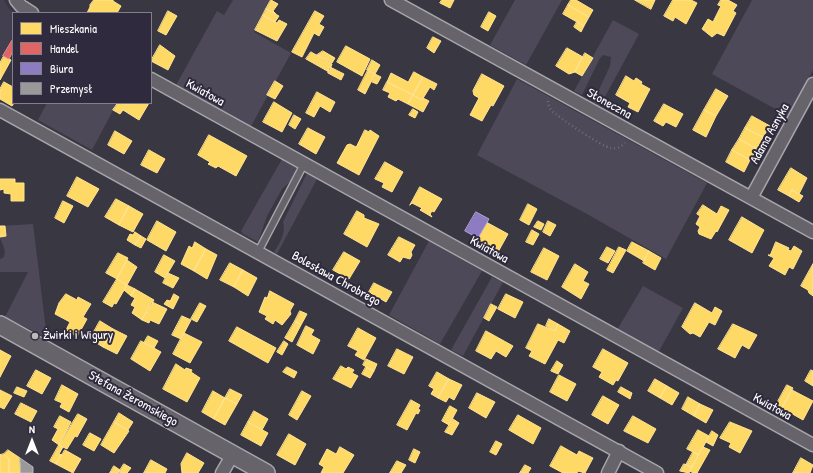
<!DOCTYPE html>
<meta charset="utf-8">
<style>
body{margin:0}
#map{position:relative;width:813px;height:473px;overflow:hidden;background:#393741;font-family:"Patrick Hand",sans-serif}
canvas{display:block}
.legend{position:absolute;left:12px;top:12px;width:140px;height:92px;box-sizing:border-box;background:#2f2a3d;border:1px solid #827f8b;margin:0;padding:5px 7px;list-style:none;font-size:12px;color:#fff}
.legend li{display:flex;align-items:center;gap:8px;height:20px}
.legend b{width:20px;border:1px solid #827f8b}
.north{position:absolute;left:12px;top:421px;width:40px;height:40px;-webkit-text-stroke:3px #2f2a3d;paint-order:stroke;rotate:0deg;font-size:11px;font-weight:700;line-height:16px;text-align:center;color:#fff}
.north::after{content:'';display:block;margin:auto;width:14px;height:18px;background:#fff;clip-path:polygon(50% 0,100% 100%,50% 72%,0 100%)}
</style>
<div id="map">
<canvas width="813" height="473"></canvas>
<ul class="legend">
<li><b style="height:11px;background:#ffd966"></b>Mieszkania</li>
<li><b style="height:11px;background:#e06666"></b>Handel</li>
<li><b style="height:11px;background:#8e7cc3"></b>Biura</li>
<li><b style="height:11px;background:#999"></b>Przemysł</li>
</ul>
<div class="north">N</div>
</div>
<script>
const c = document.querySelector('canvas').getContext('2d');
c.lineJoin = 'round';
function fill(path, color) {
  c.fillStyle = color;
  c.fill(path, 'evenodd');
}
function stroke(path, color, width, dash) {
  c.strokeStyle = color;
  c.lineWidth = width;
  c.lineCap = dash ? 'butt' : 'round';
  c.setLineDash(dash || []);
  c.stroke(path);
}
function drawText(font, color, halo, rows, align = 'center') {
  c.font = font + ' "Patrick Hand",sans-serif';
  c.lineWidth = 4;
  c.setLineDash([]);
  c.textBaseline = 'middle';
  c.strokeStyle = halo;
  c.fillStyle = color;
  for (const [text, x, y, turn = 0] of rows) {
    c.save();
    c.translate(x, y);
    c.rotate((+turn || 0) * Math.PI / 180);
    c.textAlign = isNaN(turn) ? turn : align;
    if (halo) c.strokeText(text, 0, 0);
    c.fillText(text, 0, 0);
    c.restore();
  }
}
fill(new Path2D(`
 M0,0H4L9,9L15,13H13V39L0,62Z`), '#433f4f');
fill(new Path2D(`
 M233,0H271L254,32L291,53L250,128L175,87L217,11L224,15Z
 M515,0H562L526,65L490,45Z
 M752,0H813V70L788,116L712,74Z
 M613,20L639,34L600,106L593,102L594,100L610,66L611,57L603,55L600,58L582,95L574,91Z
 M517,79L707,183L666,259L587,214L477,155Z
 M47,103H117L92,150L38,120Z
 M282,159L297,168L291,181L282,189L267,216L258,242L243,234L241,231Z
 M307,173L317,179L277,254L274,252C280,243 286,233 283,222Z
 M33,224L47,338L5,317L28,272H0V259L3,258C8,249 1,245 0,236C0,233 0,229 0,226Z
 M429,241L482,271L440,344L389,315Z
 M492,277L503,282L463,356L451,350Z
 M643,286L683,308L658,353L617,330Z`), '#4e4958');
const homes = new Path2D(`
 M94,0H113V1L121,6L117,13H87L90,7V5Z
 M271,0L278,4L273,11L276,14L266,9Z
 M442,0H454L450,8L440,3Z
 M571,0H576L593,10L589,17L568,5Z
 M635,0H655L651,9Z
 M673,0H691L697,3L686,24L675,17L673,21L664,16Z
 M721,0H728L737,5L733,11L736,13L724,36L717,33L712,37L702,29L708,19L713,22L721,6L718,5Z
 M568,5L589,17L584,26L563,14Z
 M266,9L279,16L275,22L263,15Z
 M168,11L177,16L166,35L158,31Z
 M315,11L324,16L319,24L324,27L319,36L314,33L302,57L292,52Z
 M489,12L496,16L488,31L481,27Z
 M263,15L277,23L279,20L287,24L277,41L255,30Z
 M577,22L584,26L581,32L574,27Z
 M433,37L441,41L434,53L427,48Z
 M160,45L175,56L168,70L151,61Z
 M346,46L370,59L362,76L337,62Z
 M567,48L583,57L575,72L569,74L556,66Z
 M323,51L335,58L332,63L317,55Z
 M311,52L332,64L329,72L306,59Z
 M585,53L593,58L582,76L575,72Z
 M4,56L11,60L0,80V63Z
 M372,60L380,65L375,74L367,70Z
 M330,67L344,74L341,80L328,73Z
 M368,70L375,74L365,94L358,90Z
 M414,72L423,77L413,95L387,82L391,73L408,82Z
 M375,74L381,77L377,84L372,82Z
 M482,74L504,86L493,106L491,105L482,121L470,115L479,98L474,95L473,91Z
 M626,76L634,81L636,78L642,82L641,84L650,89L638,112L628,107L630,103L616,95Z
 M423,77L437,84L434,90L430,87L422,100L413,95Z
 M275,81L283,86L275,99L267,95Z
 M4,82L13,87L14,103L12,106L0,99V89Z
 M387,82L413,95L408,104L398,99L396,101L388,97L390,93L383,90Z
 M716,89L728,96L716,116L704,110Z
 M317,92L335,102L330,112L320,106L314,117L306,113Z
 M413,95L422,100L423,98L429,101L423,112L408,104Z
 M274,102L292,113L282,132L263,122Z
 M118,103L126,104L149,103L139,120L123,110L120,114L113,110Z
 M664,104L683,114L676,127L666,122L663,126L654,121Z
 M413,109L418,112L415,118L409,115Z
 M704,110L716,116L706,137L693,130Z
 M294,115L301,119L295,129L289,125Z
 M752,116L770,126L763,137L745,128Z
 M308,128L325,137L316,154L299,144Z
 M745,128L763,137L757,149L739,139Z
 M365,130L369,132L370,130L379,136L359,175L337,163L347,145L350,144L356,147Z
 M115,131L132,141L124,154L108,145Z
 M209,135L247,156L236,176L218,166L216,168L208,164L210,162L198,155Z
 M739,139L757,149L750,160L732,150Z
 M149,150L165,159L157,173L141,165Z
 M732,150L750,160L744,172L726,162Z
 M385,162L403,172L392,192L382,187L384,183L375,179Z
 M791,168L807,178L799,194L792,190L789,196L778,190Z
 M77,177L99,189L88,207L67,196Z
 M0,179H15V183H24V201H11V194L4,193V189L0,190Z
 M420,187L442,199L434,212L432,211L430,214L432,217L420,210L422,208L412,203L410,205Z
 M792,190L803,196L799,202L789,196Z
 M116,199L129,206L119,225L105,217Z
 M63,201L73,206L64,223L55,218Z
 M528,204L537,209L529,225L520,220Z
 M703,205L717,214L721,206L729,210L717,232L716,231L711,239L699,234L698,231L700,227L696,224L700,216L697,214Z
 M129,206L143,214L133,232L119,225Z
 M357,211L364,215V218L379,224L367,247L344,234Z
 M742,217L764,230L752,253L729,240Z
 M157,221L176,232L166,251L147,240Z
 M538,221L544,224L541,230L534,227Z
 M548,221L556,225L550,236L543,232Z
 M486,222L508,234L498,252L477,240Z
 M0,226H5L6,236L0,237Z
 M532,230L539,234L533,245L526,242Z
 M135,232L141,236L135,245L127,240L130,234L133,235Z
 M141,236L146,239L141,248L135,245Z
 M399,237L415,245L411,252L412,255L410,259L403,257L400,262L388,255Z
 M195,242L206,249L194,271L181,264L189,246L192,248Z
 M632,242L649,251L644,261L627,251Z
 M776,242L789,248L788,250L791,251L794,246L802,251L793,269L789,267L785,275L769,266L774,258L768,255H770Z
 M607,247L615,251L608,263L600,259Z
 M619,247L626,250L613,273L607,270Z
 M544,248L559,256L547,280L531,272Z
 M206,249L217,255L207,279L194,271Z
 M649,251L661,258L655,270L643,263Z
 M344,252L360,261L349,279L333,270Z
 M118,253L128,258L117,279L106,273Z
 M164,255L175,261L165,278L155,272Z
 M127,260L137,267L127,285L117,279Z
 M230,263L243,270L234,287L220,280Z
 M575,264L588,272L583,281L589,284L581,299L562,287Z
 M813,264V296L809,293L808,290L801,286Z
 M243,270L257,278L248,296L234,287Z
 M168,273L179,278L173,288L163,283Z
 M117,279L127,285L116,304L114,303L112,307L103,302Z
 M374,283L392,292L386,302L369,292Z
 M127,285L135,289L131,296L124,290Z
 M135,289L154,300L142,320L132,313L135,307L131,305L135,298L131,296Z
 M270,291L294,304L290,311L291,314L282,325L275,320L273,324L265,319L267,316L259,312L265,297L267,298Z
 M66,294L77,300L78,297L91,304L83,317L87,319L77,337L66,330L70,322L55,314L59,303Z
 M174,294L179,297L173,309L164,304L167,300L170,301Z
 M506,294L523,302L515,318L498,309Z
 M152,302L167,309L159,324L150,320L149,323L142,320Z
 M200,303L206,306L197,322L191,319Z
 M695,303L712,313L715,307L722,311L715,325L709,322L700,337L693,333L690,334L682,327Z
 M491,304L497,307L489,321L484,318Z
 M300,311L307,314L301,325L295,321Z
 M182,316L191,320L181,339L172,335Z
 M549,319L558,324L555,331L546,326Z
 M100,321L113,329L103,347L90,339Z
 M295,321L301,325L292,342L285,338Z
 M538,324L555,331L558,324L570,331L564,343L558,340L545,364L529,356L532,351L526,348Z
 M733,324L757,335L749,349L742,345L735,358L718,349Z
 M306,326L314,330L311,335L320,340L313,354L297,345Z
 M237,327L276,348L268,363L229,341Z
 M358,328L376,338L364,360L355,355L358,351L348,346Z
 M113,329L127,336L117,354L103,347Z
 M486,331L513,346L506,357L496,351L491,359L476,351Z
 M184,333L202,342L190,363L173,354Z
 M148,336L158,341L154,348L144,343Z
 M141,341L161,352L150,371L131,359Z
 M284,341L288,344L282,355L277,352Z
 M397,349L413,357L404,374L388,366Z
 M603,349L628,363L618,381L616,380L613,385L599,377L602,372L593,367Z
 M0,350L11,356L0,377Z
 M366,359L377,364L374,371L363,365Z
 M557,361L563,365L558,374L551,371Z
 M176,364L185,370L186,368L192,370L191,372L200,378L187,402L163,389Z
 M341,366L346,369L348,367L354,370L352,373L358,376L351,388L333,379Z
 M287,367L297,372L294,378L283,372Z
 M366,367L374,371L370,378L362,374Z
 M36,370L51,378L42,394L27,386Z
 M811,370L813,371V386L805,381Z
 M437,372L449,379L438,398L431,394L434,389L429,386Z
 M559,375L576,384L567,401L550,392Z
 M449,379L462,385L454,400L449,397L446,402L438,398Z
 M655,379L667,386L660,398L648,391Z
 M62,385L78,394L69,412L60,407L62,403L55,400Z
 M787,385L793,388L782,408L776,405Z
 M667,386L679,393L672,405L660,398Z
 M17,387L27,391L24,397L14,393Z
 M621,387L632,393L630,399L618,392Z
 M230,389L242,395L237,404L225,398Z
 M0,390L12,396L4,409L0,407Z
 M792,390L813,401L803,420L782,408Z
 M213,391L225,398L214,419L202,412Z
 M302,391L311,396L297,420L289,415Z
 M477,393L495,402L486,418L469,408Z
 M603,396L619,405L608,424L592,415Z
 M688,397L700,404L694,416L682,409Z
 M225,398L237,404L225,425L214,419Z
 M411,400L420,405L418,409L420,410L418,414L416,413L407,430L397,425Z
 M21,403L37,411L31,422L15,414Z
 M700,404L713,410L706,423L694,416Z
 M450,406L457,410L449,425L442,421Z
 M254,411L268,419L262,430L248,422Z
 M119,413L133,422L128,430L114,422Z
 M78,414L87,419L77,437L75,436L67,449L59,445Z
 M518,415L541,428L533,444L509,430Z
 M60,416L71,422L59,445L52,440L58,429L54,427Z
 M633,416L656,429L648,443L624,431Z
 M453,419L459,423L452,435L445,432Z
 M114,422L129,431L114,453L101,445Z
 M248,422L268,433L261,446L241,435Z
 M730,422L752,431L740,453L729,447L731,443L720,438Z
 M698,430L709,436L699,455L687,449Z
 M712,431L718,435L713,446L706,442Z
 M90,433L101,439L94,451L83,445Z
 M289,434L306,444L295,465L277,455Z
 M496,441L502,444L496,455L490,452Z
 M59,445L63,447L59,454L62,455L56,464L50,461Z
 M561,446L577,455L579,451L593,458L585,473L578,471L577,473H563L550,466Z
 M340,447L354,455L343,473H321L324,467L319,464L327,449L336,454Z
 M703,447L710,450L697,473H693L690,471Z
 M414,449L420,452L415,463L409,460Z
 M8,450L20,458L21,473H9V459L4,454Z
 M65,450L81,459L73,473L56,464Z
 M693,452L699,455L692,467L686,465Z
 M187,453L204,463L198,473H182L181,464Z
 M4,454L9,459V473H0V455Z
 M801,458L813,465L810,473H793Z
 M151,460L167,469L165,473H144Z
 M397,461L406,465L401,473H390Z
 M124,464L131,468L127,473H121L119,472Z
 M684,464L692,467L689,473L680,471Z
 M525,465L531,468L528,473H520Z
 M114,466L120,470L118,473H110Z`);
fill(homes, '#ffd966');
stroke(homes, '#ffe494', 1);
const shops = new Path2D(`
 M13,39V51L9,59L3,56Z`);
fill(shops, '#e06666');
stroke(shops, '#e99494', 1);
const offices = new Path2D(`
 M476,212L489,219L478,238L465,231Z`);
fill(offices, '#8e7cc3');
stroke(offices, '#b0a3d5', 1);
const industry = new Path2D(`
 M20,458L33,467V473H21Z`);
fill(industry, '#999');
stroke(industry, '#b8b8b8', 1);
const lane = new Path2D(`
 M258,252L304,164`);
const street = new Path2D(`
 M16,0L21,6L32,13
 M391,0L813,232
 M151,79L813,445
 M0,110L657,473
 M751,198L813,84
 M222,473L233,454
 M608,473L619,451`);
const secondary = new Path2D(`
 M0,325L266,473`);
stroke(lane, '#a6a5aa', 9);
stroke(street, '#a6a5aa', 15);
stroke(secondary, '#a6a5aa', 20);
stroke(new Path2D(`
 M548,101C548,104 549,107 551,110C558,117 602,147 611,148C617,149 621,147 625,143`), '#6f6e73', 2.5, [1, 3]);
stroke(lane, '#66646a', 6);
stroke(street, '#66646a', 12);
stroke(secondary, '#66646a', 17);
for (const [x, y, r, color] of [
 [35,336,4,"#bab9bc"]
]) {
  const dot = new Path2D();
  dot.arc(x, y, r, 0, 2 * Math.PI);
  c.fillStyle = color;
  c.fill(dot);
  stroke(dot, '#2f2a3d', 1.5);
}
drawText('13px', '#fff', '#2f2a3d', [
 ["Kwiatowa",205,93,29],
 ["Słoneczna",609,104,29],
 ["Adama Asnyka",770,134,-61],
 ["Kwiatowa",489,250,29],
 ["Bolesława Chrobrego",336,279,29],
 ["Stefana Żeromskiego",133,399,29],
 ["Kwiatowa",772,407,29]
]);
drawText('13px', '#fff', '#2f2a3d', [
 ["Żwirki i Wigury",43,336]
], 'left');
</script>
